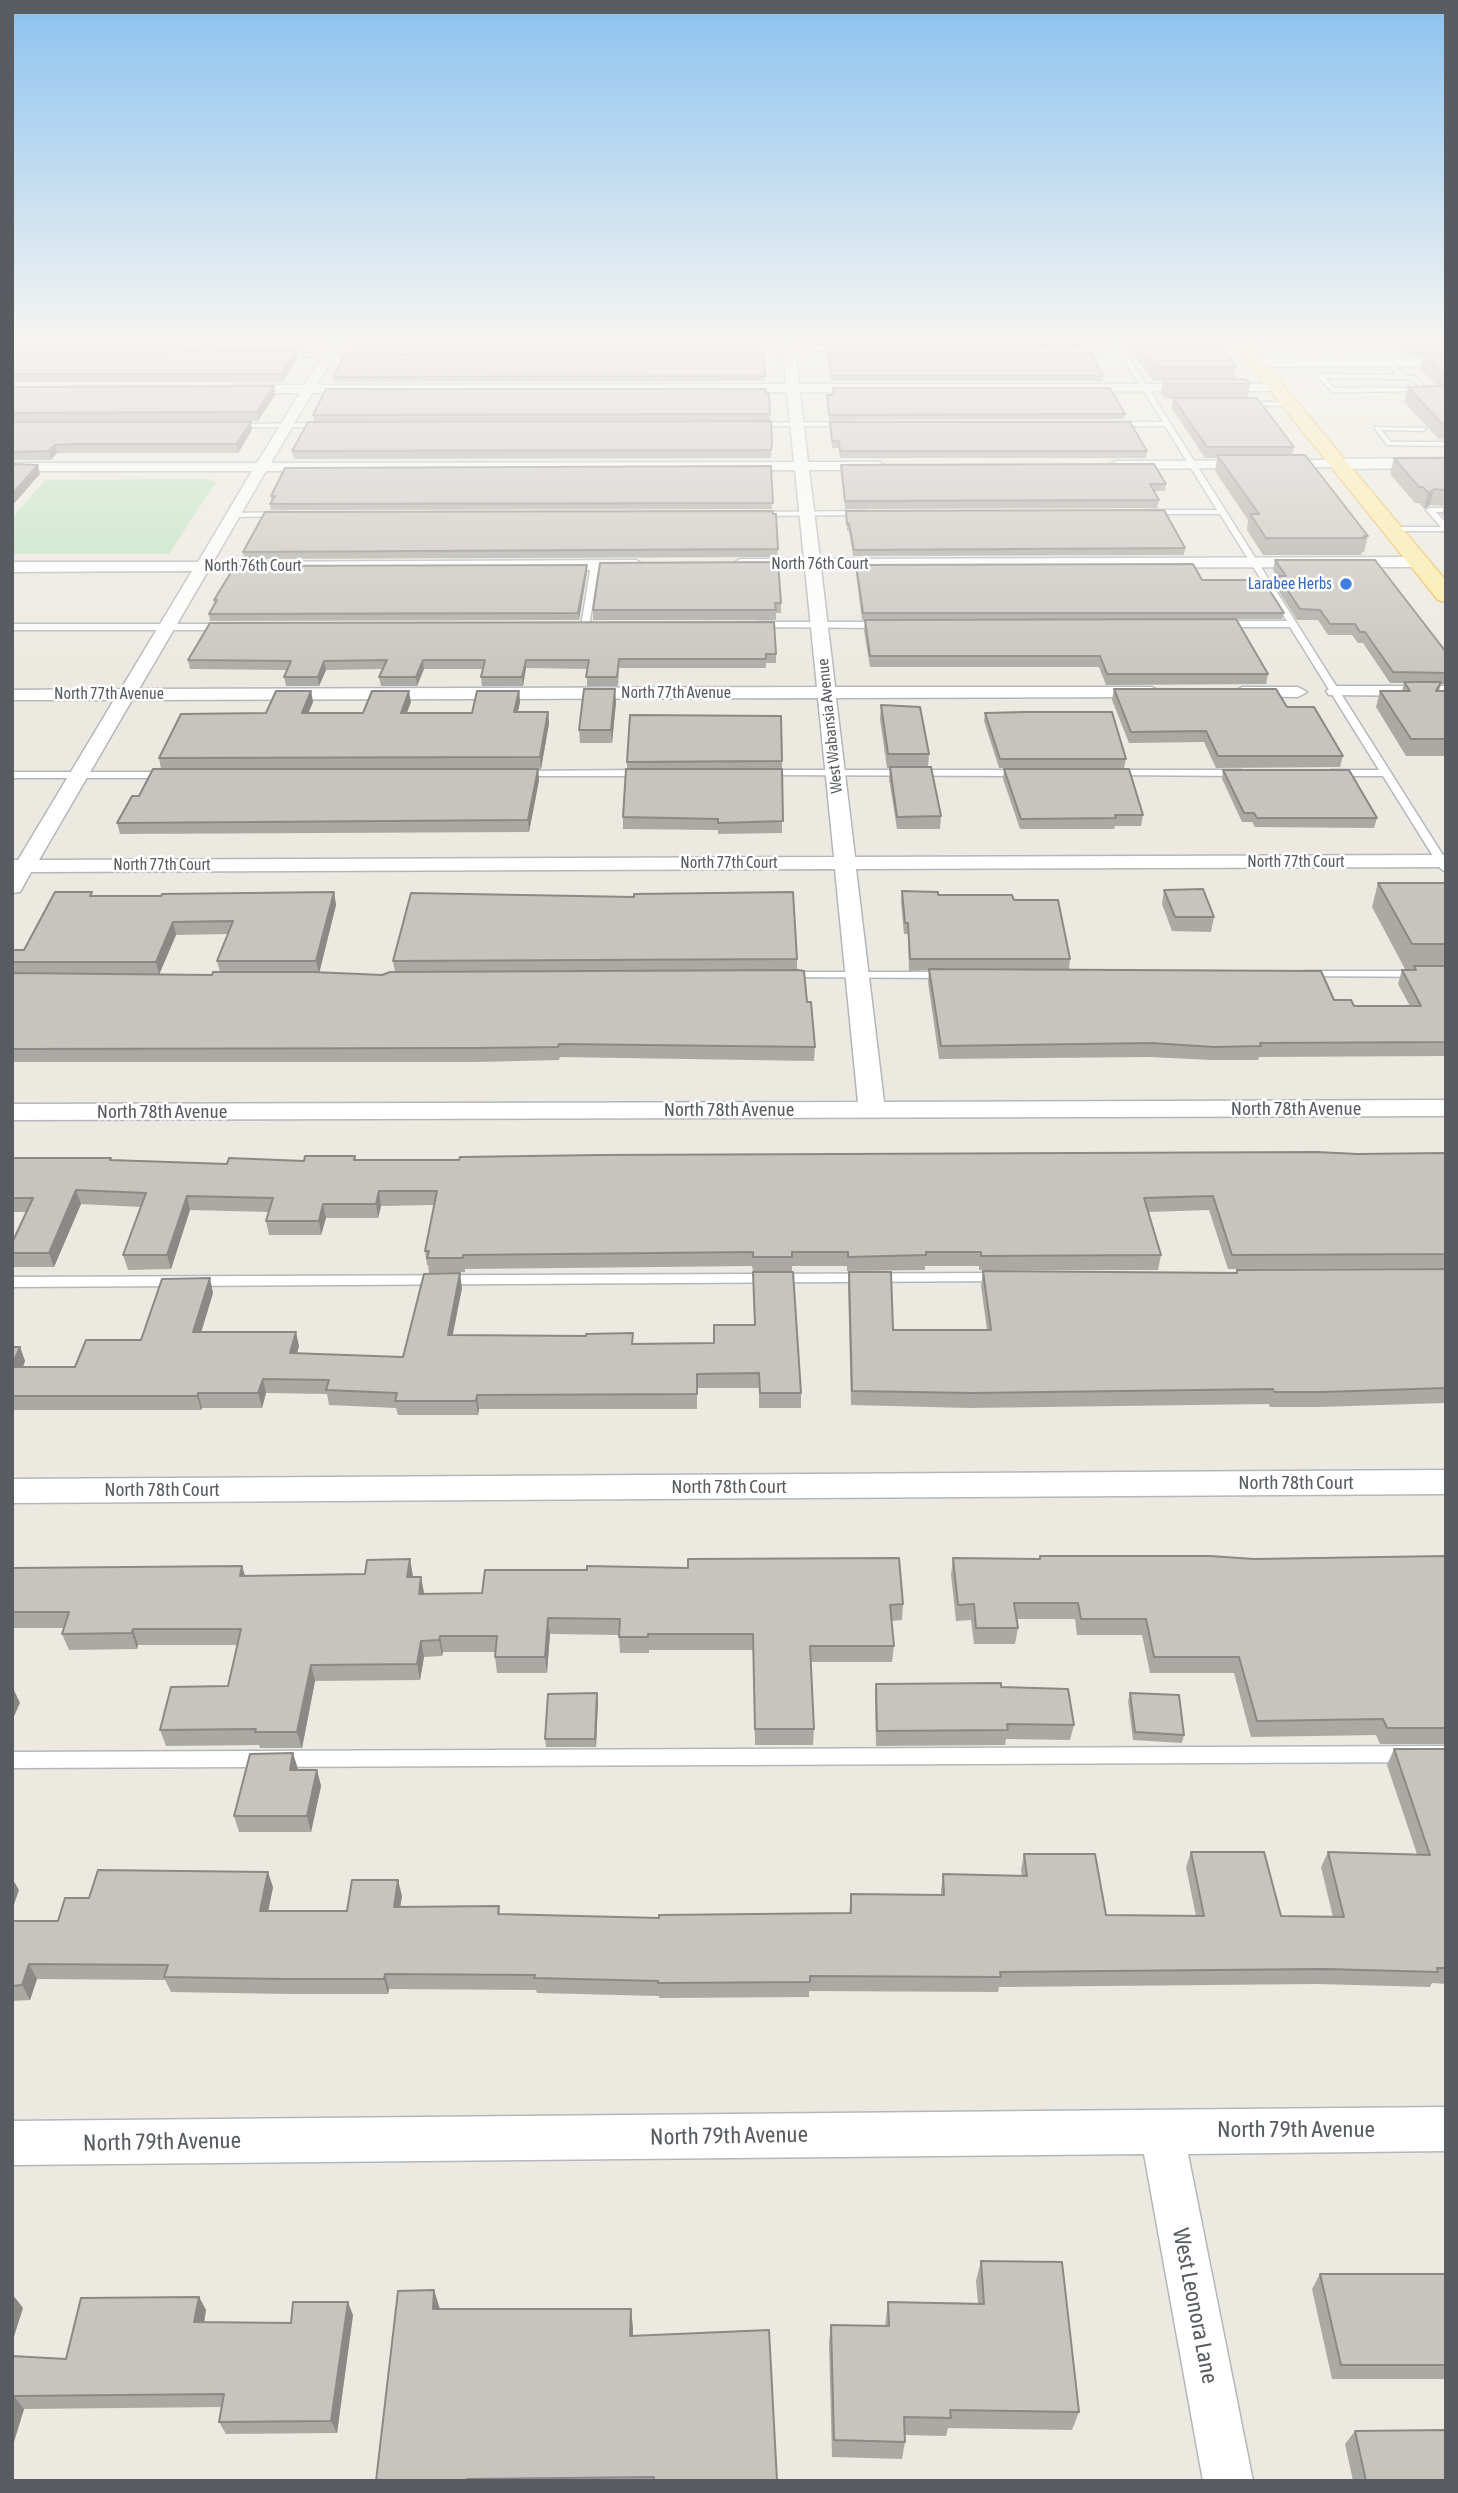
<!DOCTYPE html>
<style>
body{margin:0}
#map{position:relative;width:1458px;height:2493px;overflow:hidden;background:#ece9e0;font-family:"Asap Condensed",sans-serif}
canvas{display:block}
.frame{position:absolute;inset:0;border:14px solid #595d61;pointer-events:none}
</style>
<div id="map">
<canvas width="1458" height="2493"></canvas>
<div class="frame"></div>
</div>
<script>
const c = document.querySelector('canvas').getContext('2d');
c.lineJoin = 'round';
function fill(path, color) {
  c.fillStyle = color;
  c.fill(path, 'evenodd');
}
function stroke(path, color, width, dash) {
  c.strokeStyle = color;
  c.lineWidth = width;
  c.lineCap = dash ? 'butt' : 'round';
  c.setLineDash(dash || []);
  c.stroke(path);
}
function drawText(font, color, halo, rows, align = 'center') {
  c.font = font + ' "Asap Condensed",sans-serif';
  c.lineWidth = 5;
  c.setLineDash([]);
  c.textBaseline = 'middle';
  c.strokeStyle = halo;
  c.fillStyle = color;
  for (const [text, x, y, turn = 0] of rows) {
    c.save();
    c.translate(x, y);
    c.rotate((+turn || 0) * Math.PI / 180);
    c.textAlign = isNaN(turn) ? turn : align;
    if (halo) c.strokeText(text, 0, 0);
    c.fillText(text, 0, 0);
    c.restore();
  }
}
fill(new Path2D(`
 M209,479L216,482L169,554H12V518L45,480Z`), '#bee3bd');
const service = new Path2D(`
 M1113,342H1119L1446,860V872L1441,869L1383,776H1331L1326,773L1331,770H1379L1290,627H1221L1217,624L1221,621H1287L1220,514H1147L1143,512L1147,510H1217L1165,426H1113L1110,424L1113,422H1163L1122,356L1069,354L1119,352Z
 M743,352H846L849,354L741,355Z
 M278,353H363L366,355L276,356Z
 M1389,360L1404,375L1415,376L1428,391L1332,392L1317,376L1320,374L1397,375L1386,362ZM1325,378L1411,379L1421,388H1334Z
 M1241,402H1289L1292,404L1289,406L1239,405Z
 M752,423L847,422L850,424L847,426H750Z
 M234,424L322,423L325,425L322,427H232Z
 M1374,427L1426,428L1424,431L1381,430L1391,442H1446V446L1387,445Z
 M1430,508H1446V512H1436L1446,523V531H1391L1387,529L1391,527H1441L1426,510Z
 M867,511L868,513L864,515L755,516L751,514L755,512Z
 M286,512L287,514L283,516L233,517L229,515L233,513Z
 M595,563L599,565L589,626L585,629L581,626L591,565Z
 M756,622H882L886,625L882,628L753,627L752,625Z
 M12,624H228L232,627L228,630H12Z
 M764,770H1020L1025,773L1020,776L761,775L759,773Z
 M1114,770H1241L1246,773L1241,776L1111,775V771Z
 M519,771L642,770L647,773L642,776H516L514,774Z
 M12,772H170L175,775L170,778H12Z
 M1305,971H1446V977L1301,976L1299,974Z
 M787,972H945L951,975L945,978L783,977V973Z
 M1000,1273L1005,1275L1007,1278L1005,1281L12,1287V1277Z
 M1446,1746V1762L12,1768V1752Z`);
const minor = new Path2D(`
 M331,342H342L317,385L786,384L783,342H794L799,384H1279L1281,387L1275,391L800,392L808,462H879L886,466L879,470H809L820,559L1418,557L1426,562L1418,567L821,568L835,687H1152L1161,692L1152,697L836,698L855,857L1446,855V867L856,869L884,1102L1446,1100V1116L12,1120V1104L858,1102L835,869L31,872L20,892L12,893V860H18L114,700H12V690L121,689L192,571L12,572V562H198L252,471H12V463H257L300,393H236L230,389L236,385H304ZM787,392L794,462L271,463L312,393ZM795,470L804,559H740L732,564L740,569L805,568L817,687L139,689L208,571L636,570L644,565L636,560L213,562L266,471ZM818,698L834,857L39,860L132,700Z
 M1446,358V366L1256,367L1250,363L1256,359Z
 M1337,460L1342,461V467L1116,469L1109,465L1116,461Z
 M1335,686H1446V696L1329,695L1326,691Z
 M1242,687H1298L1307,692L1298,697L1236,696L1233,692Z
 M1446,1470V1494L12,1503V1479Z
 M1446,2107V2151L1188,2154L1253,2481H1203L1144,2154L12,2165V2121Z`);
const tertiary = new Path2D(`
 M1446,458V468L1337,469L1328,464L1337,459Z`);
const primary = new Path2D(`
 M1231,342H1247L1446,581V602L1438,600Z`);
stroke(service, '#b3b7bb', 3);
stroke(minor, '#b3b7bb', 3);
stroke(tertiary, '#b3b7bb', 3);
stroke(primary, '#edbf58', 3);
fill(service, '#fff');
fill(minor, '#fff');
fill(tertiary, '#fff');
fill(primary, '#fdeca5');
fill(new Path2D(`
 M12,342H309L303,350H12Z
 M349,342H762V350H350Z
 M816,342H1086L1085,349L826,350V346H817Z
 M1125,342H1218L1236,367L1234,379L1250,384L1248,398L1294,447L1292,455L1368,536L1364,552H1362L1361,555H1263L1247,530L1248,520L1215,471L1217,458H1205L1172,409L1173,399H1165L1161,394L1163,381H1153Z
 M1392,342H1446V440L1439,439L1404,402L1408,387H1438L1420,369L1423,356H1406Z
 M296,351L297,359L283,382H12V352Z
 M828,353L1103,376V381H831Z
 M765,376V381L334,382L333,377Z
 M274,386L275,395L258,421H12V387Z
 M833,388L1125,414L1124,419L829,420L827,395H833Z
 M766,394H769L770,420L314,421L313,415Z
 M12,422L252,430L238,453H57L51,460H12Z
 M830,422L1147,451L1146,458H840L839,448H832Z
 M772,443L771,458L294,459L292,451Z
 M1394,458H1446V519L1442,515L1444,506L1430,505L1424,509L1419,503H1415L1390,474Z
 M841,465L1166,484L1165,491H1154L1159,500L1157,508L845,509Z
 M771,466L772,509L271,510L270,504L271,502V496Z
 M846,511L1185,548L1184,555L853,556L849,531H847Z
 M778,549L777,557L244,559L243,552Z
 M1275,560L1446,652V684H1441L1439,691H1446V756H1406L1376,707L1380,691H1402L1404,683H1390L1363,643H1358L1352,635H1328L1318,620H1297L1276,587L1278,578L1273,570Z
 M856,565L1202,580L1284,613L1282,619H1236L1268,674L1266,684L1106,685L1099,667H870L864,631L865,620H1200H862L856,572Z
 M587,572L579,620L210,621L209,614L214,604V600Z
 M781,603V613H776V620H593V610Z
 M776,654V663H766V668H619L618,686H587V669L526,668L523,686H482L481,677L483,669H424L417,686H381L379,677L383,669L326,670L319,686H286L284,677L287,670L190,669L188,660Z
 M1114,689L1287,707L1343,756L1340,767L1216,768L1204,742L1129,743L1112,700Z
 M311,691L313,702L308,713H363L411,702L407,713H472L519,691L520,702L518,712H548L549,723L541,769H161L159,758L266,713Z
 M616,702L612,743H580L579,730Z
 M881,705L929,754L928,767L941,816L940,829H897L889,779L890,768H887L880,719Z
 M985,713L1126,759L1124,768H999L984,721Z
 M781,716L782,768H627V762Z
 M538,769L539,780L529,832L120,834L117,823Z
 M782,769V833L718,834V830L623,829V817Z
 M1004,769L1143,815L1141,826H1115L1114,829H1020L1003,779Z
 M1223,770L1377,818L1374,828L1255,827L1252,822H1242L1222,779Z
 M1378,883H1446V1056L1259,1057L1258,1060H1212L1149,1057L939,1059L928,982L929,970L909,971L908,934H904L901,902L902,891L938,895L1014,900L1070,959L1069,969L1334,1000L1354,1006H1410L1398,984L1402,970H1413L1414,969H1405L1372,907Z
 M1164,890L1214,917L1211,932L1172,931L1162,904Z
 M334,892L336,905L319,972L382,975L395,972L393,961L797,959V970L807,1002L815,1047L814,1061L560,1057L559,1060L478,1062H12V950H24L93,896H161ZM228,934L217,961L220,972L212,975L159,974L176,935Z
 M1446,1153V1268L1228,1269L1209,1210L1148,1212L1161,1255L1158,1270H979V1266H925V1270L847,1271V1266H792V1271H753L752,1266L465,1269V1272L429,1273L428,1265H427L425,1251L434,1205L381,1206L378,1218H326L321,1235H269L266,1221L268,1212L190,1210L171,1269L128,1270L123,1255L141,1207L81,1204L54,1267H13L12,1243L27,1212H12V1158H111V1160L227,1164L304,1161L355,1156L356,1160Z
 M1446,1269V1403L1319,1407H1270L1269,1404L970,1408L851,1405L848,1286L849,1272L893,1330H987L981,1286L983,1271L1236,1273L1237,1270Z
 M753,1272L801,1393V1408H759V1388H697V1409H479L478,1415H398L396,1408L329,1405L327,1394L266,1393L262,1408H202L201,1410H12V1347H20L25,1361L23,1367H75L141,1340L213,1293L201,1332L299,1346L297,1353L403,1357L462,1288L452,1335L586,1336L633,1333V1344L714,1343L755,1325Z
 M1040,1556L1254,1559L1446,1556V1744H1380L1376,1735L1251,1737L1234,1673H1150L1142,1635H1077L1075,1619H1017L1018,1628L1015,1644H974L971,1620L956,1621L951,1575L953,1558L1039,1559Z
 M12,1568L245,1576L421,1577L424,1594L903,1604L902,1620L891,1621L894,1646L892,1662H811L814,1729L813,1745H755L753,1650H649V1653H620L619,1635L550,1634L547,1673H497L495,1657V1652H443L442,1656L424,1657L420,1680L315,1681L302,1748H260L259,1745L166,1746L160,1730L228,1686L237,1645H138L137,1649L69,1650L62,1634L64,1628H12Z
 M876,1684L1001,1687L1074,1725L1070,1740L1006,1739L1005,1745L876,1746L875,1699Z
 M1130,1693L1184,1735L1182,1743L1133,1740L1128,1701Z
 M598,1701L596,1747H546L545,1739Z
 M1394,1749H1446V1984L1432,1983L1430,1987L1317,1984L999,1987L998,1992L809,1991V1997L659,1998V1996L537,1993L536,1990L389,1989L388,1994H288L171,1992L165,1980L37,1979L30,2000L12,2001V1921H58L89,1898L273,1887L268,1911H347L402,1896L400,1907L499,1906L500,1914L659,1918L849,1913L851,1894L941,1895V1890L943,1874L1022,1876L1021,1870L1024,1854L1106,1915L1196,1916L1186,1867L1191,1852L1281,1916L1333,1917L1321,1867L1328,1852L1417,1854L1387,1765Z
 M317,1770L321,1786L311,1832H239L234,1816Z
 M981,2261L1079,2412L1072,2430L948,2428L946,2436L905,2435V2442L902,2459L832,2457L829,2343L831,2325L885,2326L888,2302L978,2303L976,2281Z
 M1320,2274H1446V2379H1332L1312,2289Z
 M434,2290L440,2309L633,2328V2336L777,2481H376Z
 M199,2297L206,2310L204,2322L291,2323L353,2315L337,2433L226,2434L219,2422L222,2407L24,2409L12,2448V2356L66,2359Z
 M1355,2431L1446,2481H1353L1345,2444Z`), '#aba9a3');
fill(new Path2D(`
 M302,342H309L303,350Z
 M296,351L297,359L283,382L281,374Z
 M274,386L275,395L258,421L257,412Z
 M251,422L252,430L238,453L236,444Z
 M55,445L57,453L51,460L49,451Z
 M38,465L40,474L12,506V494Z
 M1434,489L1430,505L1424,509L1428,493Z
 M587,565V572L579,620L578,613Z
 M423,660L424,669L417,686L416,677Z
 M526,660V668L523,686L522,677Z
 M324,661L326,670L319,686L318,677Z
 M615,689L616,702L612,743L611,730Z
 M311,691L313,702L304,724L302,713Z
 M409,691L411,702L402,724L401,713Z
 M519,691L520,702L515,723L514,712Z
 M548,712L549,723L541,769L540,757Z
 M538,769L539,780L529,832L528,820Z
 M334,892L336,905L319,974L316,961Z
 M173,922L176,935L159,975L156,962Z
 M76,1190L81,1204L54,1267L49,1253Z
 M379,1191L381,1206L378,1218L376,1204Z
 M187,1196L190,1210L171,1269L167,1255Z
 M323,1204L326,1218L321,1235L319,1221Z
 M460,1273L462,1288L450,1349L448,1335Z
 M210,1278L213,1293L197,1346L193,1332Z
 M296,1332L299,1346L293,1367L290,1353Z
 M20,1347L25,1361L17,1381L12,1369V1365Z
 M263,1379L266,1393L262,1408L258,1393Z
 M198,1393L202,1408L201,1410L197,1396Z
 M477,1395L479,1409L478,1415L476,1401Z
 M410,1559L413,1576L410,1593L407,1577Z
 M242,1566L247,1582L240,1576Z
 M421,1577L424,1593L422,1610L419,1594Z
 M548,1618L550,1634L547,1673L545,1657Z
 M133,1629L138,1645L137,1649L132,1633Z
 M440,1636L443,1652L442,1656L439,1640Z
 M421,1641L424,1657L420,1680L417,1664Z
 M311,1665L315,1681L302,1748L297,1732Z
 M12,1686L20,1703L12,1721Z
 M597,1693L598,1701L596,1747L595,1739Z
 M293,1753L298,1769L294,1786L290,1770Z
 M317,1770L321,1786L311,1832L307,1816Z
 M268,1872L273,1887L265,1927L260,1911Z
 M12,1878L19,1890L12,1910Z
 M398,1880L402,1896L398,1922L394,1907Z
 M29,1964L37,1979L30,2000L22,1985Z
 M385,1974L389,1989L388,1994L384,1979Z
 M434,2290L440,2310L433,2309Z
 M13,2295L23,2308L12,2343V2299Z
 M199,2297L206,2310L202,2335L194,2322Z
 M348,2302L353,2315L337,2433L331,2421Z
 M631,2309L633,2328L632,2355L630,2336Z
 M14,2396L24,2409L12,2448V2402Z`), '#8b8985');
const building = new Path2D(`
 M12,342H303L12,343Z
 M1137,342H1218L1236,367H1155Z
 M296,351L281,374H12V352Z
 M763,353L765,376L333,377L345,354Z
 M828,353H1091L1103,376H831Z
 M1446,354V376L1423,355Z
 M1163,379H1246L1250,384H1167Z
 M274,386L257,412L12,413V387Z
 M1446,386V424H1442L1408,387Z
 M833,388H1110L1125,414L829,415L827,395H834Z
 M326,389H766V394H769L770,414L313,415Z
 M1173,398H1257L1294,447H1207Z
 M771,421L772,443L771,450L292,451L308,422Z
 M12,422H251L236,444H71L55,445L49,451L12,452Z
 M830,422H1130L1147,451H840L839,441H832Z
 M1217,455H1305L1368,536H1364L1365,538H1266L1250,514H1259Z
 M1394,458H1446V490L1434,489L1428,493L1423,487H1419Z
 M12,464L38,465L12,494Z
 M1154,464L1166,484H1150L1159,500L845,501L841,465Z
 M771,466L773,503L270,504L275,496H271L285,468Z
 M1164,510L1185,548L854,550L849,524H847L846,511Z
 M773,511V514H776L778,549L243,552L265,512Z
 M1275,560H1375L1446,652V673L1393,672L1365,632H1360L1355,624H1330L1320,610L1300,609L1278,576H1286Z
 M778,562L781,603H775L776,610H593L600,563Z
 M1193,564L1202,580H1263L1284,613H863L856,565Z
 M587,565L578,613L209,614L217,600H214L235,566Z
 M1236,619L1268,674H1107L1100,656H870L865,620Z
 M774,622L776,654H766V659H619L617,677H586L589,660H526L522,677H481L485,660H423L416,677H379L387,660L324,661L318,677H284L291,661L188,660L210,623Z
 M1404,682H1441L1436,691H1446V739H1411L1380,691H1410Z
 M584,689H615L611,730H579Z
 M1114,689H1276L1287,707H1314L1343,756H1218L1206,731L1131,732Z
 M276,691H311L302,713H363L372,691H409L401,713H472L477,691H519L514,712H548L540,757L159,758L181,714L266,713Z
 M881,705L920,707L929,754H888Z
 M1025,712H1112L1126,759H1000L985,713Z
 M630,715L781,716L782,761L627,762Z
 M890,767H931L941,816L897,817Z
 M153,769H538L528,820L117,823L132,796H139Z
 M626,769H782L783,821L718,823V819L623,817Z
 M1004,769H1129L1143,815H1115L1116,818L1021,819Z
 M1223,770H1349L1377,818H1257L1254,813H1244Z
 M1378,883H1446V944H1412Z
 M1203,889L1214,917H1175L1164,890Z
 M902,891L938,892V895H1012L1014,900H1058L1070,959H910L908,923H905Z
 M55,892H92L90,896H161L162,894L334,892L316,961H217L233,921L173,922L156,962H12V950H24Z
 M793,892L797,959L393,961L411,893L634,897V894Z
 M1414,966H1446V1042L1260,1043L1261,1046L1214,1047L1151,1043L941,1046L929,969L1321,971L1334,1000H1351L1354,1006H1421L1402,970H1416Z
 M798,970L804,971L807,1002H811L815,1047L559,1044L558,1047L477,1048L12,1049V973L212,975L213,972H313L382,975L390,972Z
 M1317,1152L1357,1154L1446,1153V1254L1232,1255L1213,1196L1144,1198L1161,1255L981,1256V1252H926V1255L848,1257V1252H792V1257H753V1252L463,1255V1258H427L429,1251H425L437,1191H379L376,1204H323L319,1221H266L273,1198L187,1196L167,1255H123L146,1193L76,1190L49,1253H12V1243L33,1198H12V1158H111L110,1160L227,1164L229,1158L304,1161L305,1156H355L354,1160H459L460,1157L600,1155Z
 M1446,1269V1388L1323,1392H1274L1273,1389L972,1393L852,1391L849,1272H891L893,1330H991L983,1271L1237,1273V1270Z
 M753,1272H793L801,1393H760L759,1373L697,1374V1394L477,1395L476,1401H395L397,1393L326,1390L329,1380L263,1379L258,1393H198L197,1396H12V1367H75L86,1340H141L162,1279L210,1278L193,1332H296L290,1353L403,1357L424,1274L460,1273L448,1335L586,1336V1334L633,1333L632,1344L714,1343V1325H755Z
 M12,1347H20L12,1365Z
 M1040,1556H1210L1254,1559L1446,1556V1728H1387L1383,1719L1257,1721L1239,1657H1154L1146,1619H1081L1078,1603H1014L1018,1628H976L974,1604L958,1605L953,1558L1040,1559Z
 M899,1558L903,1604L890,1605L894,1646H810L814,1729H755L753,1634H648V1637H619L620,1619L548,1618L545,1657H495L497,1636H440L439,1640L421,1641L417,1664L311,1665L297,1732H255L256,1729L160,1730L171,1687L228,1686L241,1629H133L132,1633L62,1634L69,1612H12V1568L242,1566L240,1576L365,1574L367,1560L410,1559L407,1577H421L419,1594L482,1593L485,1570H587V1566L688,1568V1559Z
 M1001,1683V1687L1068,1689L1074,1725L1007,1724L1008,1730L877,1731L876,1684Z
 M597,1693L595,1739H545L548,1694Z
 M1130,1693L1179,1695L1184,1735L1135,1732Z
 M1394,1749H1446V1968H1437L1438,1972L1324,1969L1000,1972L1001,1977L810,1976V1982L658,1983V1981L534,1978L535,1975L385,1974L384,1979H283L164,1977L168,1965L29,1964L22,1985L12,1986V1921H58L65,1898H89L98,1870L268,1872L260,1911H347L352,1880H398L394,1907L499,1906L498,1914L659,1918V1915L851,1913V1894L944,1895L943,1874L1027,1876L1024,1854H1095L1106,1915L1204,1916L1191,1852H1264L1281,1916L1344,1917L1328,1852L1430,1855Z
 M293,1753L290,1770H317L307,1816H234L250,1754Z
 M981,2261L1062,2262L1079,2412L950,2410L951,2418L904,2417L905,2442L834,2440L831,2325L889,2326L888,2302L984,2304Z
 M1320,2274H1446V2365H1341Z
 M434,2290L433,2309H631L630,2336L769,2330L777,2481H654V2477L467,2479L466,2481H376L398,2291Z
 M199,2297L194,2322L291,2323L293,2302H348L331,2421L219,2422L224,2394L14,2396L12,2402V2356L66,2359L81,2298Z
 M1446,2430V2481H1366L1355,2431Z`);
fill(building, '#c7c4be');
stroke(building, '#8b8985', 2);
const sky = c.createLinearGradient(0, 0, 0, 691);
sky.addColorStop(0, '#8bc2f0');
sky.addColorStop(0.49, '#f6f5f1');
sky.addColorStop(1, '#f6f5f100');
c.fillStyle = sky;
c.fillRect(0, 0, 1458, 691);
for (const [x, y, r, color] of [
 [1346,584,7,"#3f7fe0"]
]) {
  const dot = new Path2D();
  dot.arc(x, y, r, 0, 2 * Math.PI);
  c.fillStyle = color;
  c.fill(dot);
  stroke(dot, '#fff', 2.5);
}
drawText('16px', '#595d61', '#fff', [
 ["North 76th Court",820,564],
 ["North 76th Court",253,566],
 ["North 77th Avenue",676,693],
 ["North 77th Avenue",109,694],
 ["West Wabansia Avenue",830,726,-96],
 ["North 77th Court",1296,862],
 ["North 77th Court",729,863],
 ["North 77th Court",162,865]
]);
drawText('16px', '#366cbe', '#fff', [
 ["Larabee Herbs",1332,584]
], 'right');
drawText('19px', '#595d61', '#fff', [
 ["North 78th Avenue",1296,1109],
 ["North 78th Avenue",729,1110],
 ["North 78th Avenue",162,1112],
 ["North 78th Court",1296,1483],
 ["North 78th Court",729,1487],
 ["North 78th Court",162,1490]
]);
drawText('23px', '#595d61', '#fff', [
 ["North 79th Avenue",1296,2130],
 ["North 79th Avenue",729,2136,-1],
 ["North 79th Avenue",162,2142,-1],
 ["West Leonora Lane",1195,2306,79]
]);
</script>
